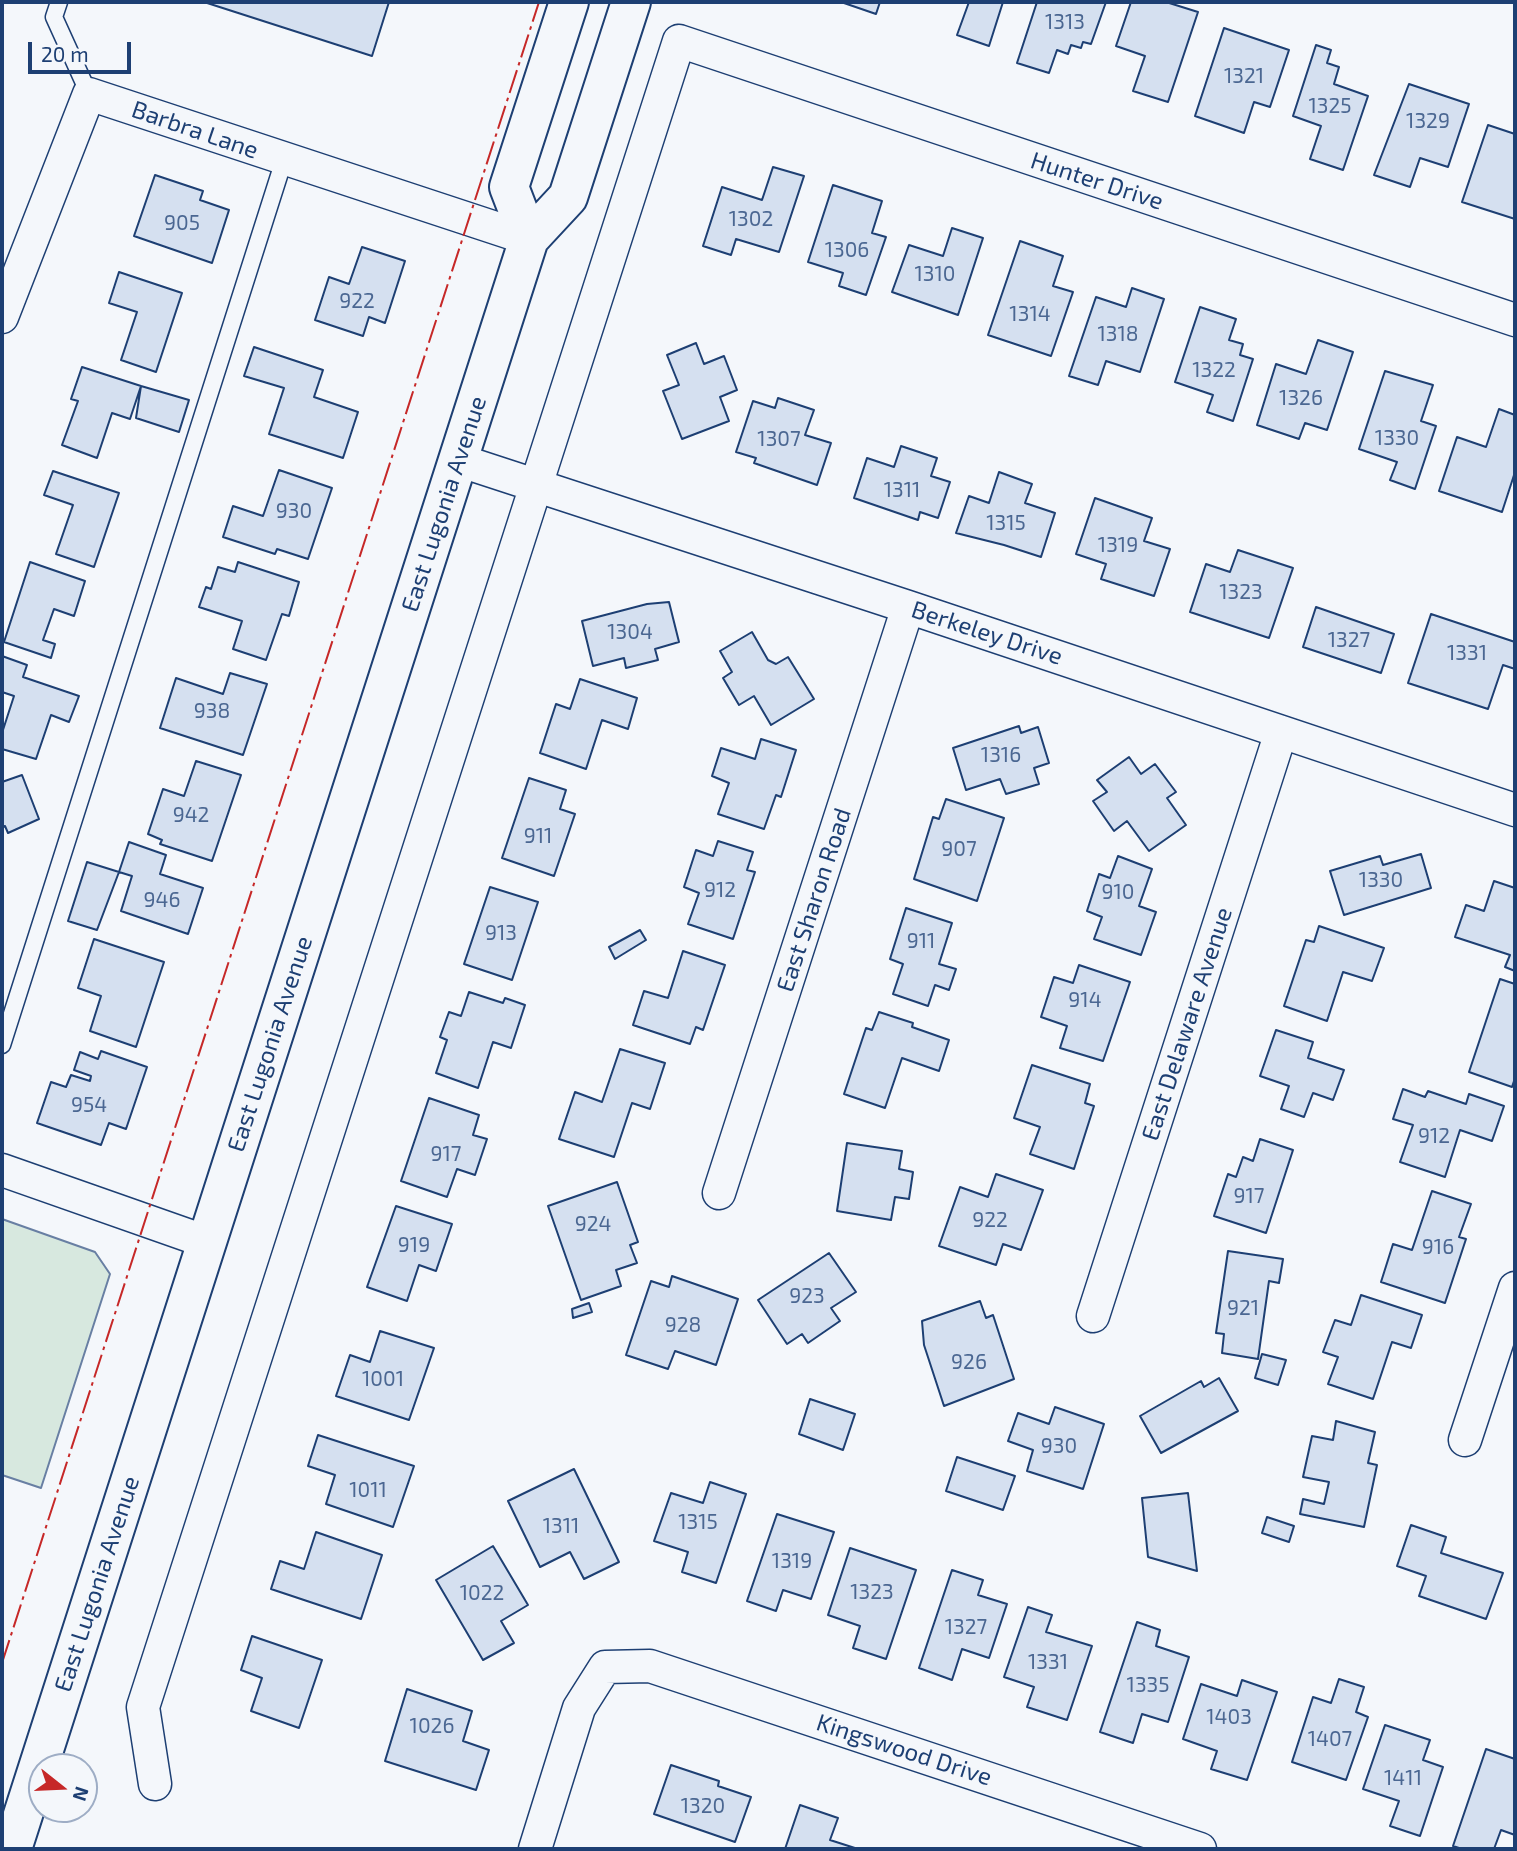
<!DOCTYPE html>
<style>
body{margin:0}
#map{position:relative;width:1517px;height:1851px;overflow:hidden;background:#f4f7fb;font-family:"Exo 2",sans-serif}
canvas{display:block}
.frame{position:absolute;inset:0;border:4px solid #1d3f73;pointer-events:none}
.north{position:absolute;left:28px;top:1753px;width:70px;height:70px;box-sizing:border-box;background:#f4f7fb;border:2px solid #9eadc5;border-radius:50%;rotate:108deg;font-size:19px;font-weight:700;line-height:28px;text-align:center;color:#1d3f73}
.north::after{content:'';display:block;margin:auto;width:24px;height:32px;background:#c62828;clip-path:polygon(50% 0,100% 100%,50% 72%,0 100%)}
.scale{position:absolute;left:28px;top:42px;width:103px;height:32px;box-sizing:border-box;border:4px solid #1d3f73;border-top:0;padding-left:9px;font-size:21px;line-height:24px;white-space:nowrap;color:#1d3f73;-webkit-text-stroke:5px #f4f7fb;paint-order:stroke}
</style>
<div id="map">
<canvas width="1517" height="1851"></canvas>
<div class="frame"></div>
<div class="north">N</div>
<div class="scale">20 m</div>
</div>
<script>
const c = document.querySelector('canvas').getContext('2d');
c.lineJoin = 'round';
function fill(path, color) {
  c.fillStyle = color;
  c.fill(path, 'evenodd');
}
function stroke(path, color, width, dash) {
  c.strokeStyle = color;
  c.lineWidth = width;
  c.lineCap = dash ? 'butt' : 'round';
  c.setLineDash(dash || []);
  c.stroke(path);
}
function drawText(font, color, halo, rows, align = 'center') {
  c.font = font + ' "Exo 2",sans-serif';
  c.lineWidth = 5;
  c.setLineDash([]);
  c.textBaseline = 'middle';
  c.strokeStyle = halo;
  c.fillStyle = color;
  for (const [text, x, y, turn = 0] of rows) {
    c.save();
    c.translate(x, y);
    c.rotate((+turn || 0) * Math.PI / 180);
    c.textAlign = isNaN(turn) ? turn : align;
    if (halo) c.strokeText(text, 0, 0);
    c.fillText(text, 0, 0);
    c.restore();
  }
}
const green = new Path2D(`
 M2,1219L95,1252L110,1274L41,1488L2,1475Z`);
fill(green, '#d7e8df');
stroke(green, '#687fa3', 2);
const building = new Path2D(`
 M204,2H389L372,56Z
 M841,2H880L876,14Z
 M969,2H1003L989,46L957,35Z
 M1037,2H1106L1091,44L1083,42L1081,48L1071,45L1068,54L1057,50L1049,73L1017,63Z
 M1131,2H1166L1198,12L1168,102L1133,91L1145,56L1116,46Z
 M1224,28L1289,50L1270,107L1254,102L1244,133L1195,116Z
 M1316,45L1331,50L1327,63L1339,67L1334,84L1368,96L1343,170L1310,159L1321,126L1293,116Z
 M1409,84L1469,104L1448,167L1420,158L1410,187L1374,175Z
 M1488,125L1515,134V219L1462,202Z
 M773,167L804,176L779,252L736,239L731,255L703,246L722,187L762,200Z
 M155,175L203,191L200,200L229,210L212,263L134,236Z
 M833,185L882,201L872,233L886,237L866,295L839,286L843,273L808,262Z
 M952,228L983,238L958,315L892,292L909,245L943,256Z
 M1020,241L1063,256L1053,286L1073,292L1051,356L988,335Z
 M362,247L405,261L385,323L369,317L363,336L315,320L329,277L349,284Z
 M119,272L182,293L156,372L121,360L137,312L109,303Z
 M1132,288L1164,299L1140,372L1106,361L1098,385L1069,376L1096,297L1126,307Z
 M1200,307L1236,319L1229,340L1243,344L1240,355L1253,359L1233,421L1207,412L1213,395L1175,382Z
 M1318,340L1353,352L1327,430L1305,423L1299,439L1257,425L1276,364L1306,374Z
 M696,343L704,364L724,356L737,390L720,397L729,421L682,439L663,391L679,385L667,355Z
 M254,347L323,370L314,397L358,412L343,458L269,434L284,388L244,376Z
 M82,367L141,386L130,419L112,413L97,458L62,445L78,401L71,399Z
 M1385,371L1433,385L1421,421L1436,426L1415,489L1390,480L1397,462L1359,449Z
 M141,386L189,400L179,432L136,418Z
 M778,398L814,410L805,435L831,443L817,485L754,463L756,458L736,452L753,401L775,408Z
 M1499,409L1515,415V472L1502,512L1439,491L1457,437L1486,447Z
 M901,446L937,458L931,476L950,482L938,518L920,512L918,520L854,498L867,458L894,467Z
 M279,470L332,488L308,559L277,549L275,554L223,537L233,506L263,516Z
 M53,471L119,493L94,567L56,554L73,505L44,495Z
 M999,472L1032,484L1025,503L1055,513L1041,557L1004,545L956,533L969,496L989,503Z
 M1095,498L1152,518L1144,541L1170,549L1154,596L1101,579L1106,564L1076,554Z
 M1238,550L1293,568L1269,638L1190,612L1206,564L1230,572Z
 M30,562L85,581L74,616L54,609L43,640L55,644L51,658L4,642Z
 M238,562L299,582L289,616L282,614L266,660L233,649L242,621L199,607L206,587L211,589L218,567L235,572Z
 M669,602L679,642L655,649L658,660L626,668L624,658L593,666L582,621L647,604Z
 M1316,607L1394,634L1381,673L1303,647Z
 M1431,614L1515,642V669L1503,665L1488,709L1408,683Z
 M752,632L768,660L776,664L788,657L814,699L771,725L754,696L739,705L723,678L732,672L720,651Z
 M2,656L27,665L23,677L79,696L69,722L51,715L36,759L2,749V733L14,696L2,692Z
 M230,673L267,684L243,755L160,728L176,678L223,694Z
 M580,679L637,698L628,729L602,720L586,769L540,753L556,704L570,709Z
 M1019,726L1021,733L1038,727L1049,763L1034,768L1039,784L1006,794L1000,779L966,790L953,748Z
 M761,739L796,750L781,797L776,795L764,829L718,814L729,783L712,776L721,748L755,759Z
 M1129,757L1141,774L1155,764L1176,792L1167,798L1186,825L1149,851L1127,821L1114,831L1093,801L1107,792L1097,780Z
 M196,761L241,775L212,861L160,844L162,840L148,834L163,789L184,796Z
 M22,775L39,819L8,833L5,826L2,827V782Z
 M529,778L566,790L560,809L575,814L554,876L502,858Z
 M946,799L1004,818L977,901L914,879L933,817L939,819Z
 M718,841L753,852L747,870L755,872L733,939L688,924L699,893L684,887L696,850L713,856Z
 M129,842L166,855L160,874L203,888L188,934L121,911L132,876L119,872Z
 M1421,854L1431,888L1344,915L1330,871L1380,856L1383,865Z
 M1118,856L1152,869L1139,906L1156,912L1141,955L1094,939L1102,917L1087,911L1099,874L1110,878Z
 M87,862L119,872L97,930L68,921Z
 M1494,881L1515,888V971L1505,967L1510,955L1455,937L1466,905L1484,911Z
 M490,887L538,902L512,980L464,964Z
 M906,908L952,923L939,964L956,969L949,990L935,985L928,1006L893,994L903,964L890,959Z
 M1319,926L1384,948L1372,981L1343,972L1327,1021L1284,1006L1306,940L1314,942Z
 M640,930L646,940L615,959L609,947Z
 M94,939L164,962L136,1047L90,1031L101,996L78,988Z
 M683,951L725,965L703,1030L696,1027L690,1044L633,1025L644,991L668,998Z
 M1079,965L1130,982L1103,1061L1060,1048L1067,1026L1041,1017L1054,977L1073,983Z
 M1500,979L1515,984V1078L1512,1087L1469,1072Z
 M469,992L503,1003L505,998L525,1005L511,1048L493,1042L478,1088L436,1073L447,1040L440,1037L449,1012L461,1016Z
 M879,1012L913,1023L912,1027L949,1040L939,1071L902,1058L885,1108L844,1094L866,1028L872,1030Z
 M1276,1030L1313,1042L1308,1058L1344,1070L1333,1100L1313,1093L1304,1117L1281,1109L1289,1086L1260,1076Z
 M620,1049L665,1063L650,1109L632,1103L614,1157L559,1139L575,1092L602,1102Z
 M101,1051L147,1067L126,1129L109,1123L101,1145L37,1123L51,1082L66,1087L71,1075L90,1081L91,1076L74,1070L80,1052L98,1059Z
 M1032,1065L1090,1084L1085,1103L1094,1106L1074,1169L1030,1154L1040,1127L1014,1118Z
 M1403,1089L1425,1097L1428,1091L1466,1104L1469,1094L1504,1106L1492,1141L1460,1130L1445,1177L1400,1162L1413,1125L1393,1119Z
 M429,1098L479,1115L473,1135L487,1139L475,1175L457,1169L447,1197L401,1181Z
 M1260,1139L1293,1150L1266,1233L1214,1216L1228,1174L1236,1177L1243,1157L1253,1161Z
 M847,1143L902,1151L899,1169L913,1172L909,1199L895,1197L891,1220L837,1211Z
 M996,1174L1043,1190L1021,1250L1003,1244L996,1265L939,1246L960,1187L988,1197Z
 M617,1182L638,1242L630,1245L637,1263L616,1270L621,1286L581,1300L548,1206Z
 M1432,1191L1471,1204L1459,1237L1466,1239L1445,1303L1381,1282L1393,1244L1412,1250Z
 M396,1206L452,1224L436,1271L419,1265L407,1301L367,1287Z
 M1228,1251L1283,1259L1279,1283L1269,1281L1258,1359L1222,1353L1224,1334L1216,1333Z
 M829,1253L856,1292L831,1308L840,1321L808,1343L802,1334L787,1344L758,1300Z
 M672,1276L738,1299L716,1365L675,1351L668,1369L626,1355L651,1281L669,1287Z
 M1361,1295L1422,1315L1411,1348L1392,1342L1373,1399L1328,1384L1338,1357L1323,1352L1335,1320L1351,1325Z
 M980,1301L986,1318L993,1315L1014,1379L944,1406L924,1345L922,1321Z
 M589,1303L592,1312L573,1318L572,1309Z
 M380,1331L434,1348L409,1420L336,1396L350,1355L370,1362Z
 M1262,1354L1286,1360L1278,1385L1255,1378Z
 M1219,1378L1238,1411L1161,1453L1140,1416L1201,1381L1204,1387Z
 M810,1399L855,1414L843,1450L799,1434Z
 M1055,1407L1104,1424L1083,1489L1027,1471L1033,1450L1008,1441L1018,1413L1049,1424Z
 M1336,1421L1375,1432L1368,1463L1377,1465L1364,1527L1300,1514L1303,1499L1324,1504L1329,1482L1303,1477L1312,1436L1333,1440Z
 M318,1435L414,1466L393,1527L326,1504L335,1475L308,1466Z
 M957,1457L1015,1476L1003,1510L946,1491Z
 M574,1469L619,1562L584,1579L570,1552L540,1567L508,1501Z
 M710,1482L746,1494L716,1583L682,1572L688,1552L654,1541L671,1493L703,1503Z
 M1188,1493L1197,1571L1148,1557L1142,1498Z
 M777,1514L834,1532L811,1599L783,1590L776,1611L747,1601Z
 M1267,1517L1294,1526L1289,1542L1262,1533Z
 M1411,1525L1446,1537L1441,1553L1503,1573L1486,1619L1419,1596L1426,1576L1397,1566Z
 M316,1532L382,1555L361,1619L271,1589L280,1561L304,1569Z
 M493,1546L528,1605L501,1621L514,1643L483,1660L436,1580Z
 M850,1548L916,1570L886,1659L853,1648L860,1626L828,1615Z
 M952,1570L983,1580L978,1595L1007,1604L989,1658L962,1649L952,1680L919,1668Z
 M1028,1607L1052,1615L1046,1632L1092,1646L1067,1720L1027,1707L1034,1687L1004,1677Z
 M1137,1622L1160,1630L1156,1646L1189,1657L1168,1722L1142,1714L1133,1743L1100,1732Z
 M252,1636L322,1660L299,1728L251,1711L262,1678L241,1670Z
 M1339,1679L1364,1687L1356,1712L1368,1717L1346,1780L1292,1762L1313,1697L1331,1703Z
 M1242,1680L1277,1692L1247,1780L1211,1769L1217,1751L1183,1739L1201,1684L1237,1696Z
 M407,1689L472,1711L463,1741L489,1750L476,1790L385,1761Z
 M1385,1725L1430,1740L1423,1760L1443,1767L1420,1836L1390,1826L1399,1801L1363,1789Z
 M1486,1749L1515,1759V1835L1501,1830L1494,1849H1462L1453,1846Z
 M671,1765L719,1781L718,1786L751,1797L735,1842L654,1814Z
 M800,1805L838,1818L830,1840L858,1849H785Z`);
fill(building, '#d5e0f0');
stroke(building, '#1d3f73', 2);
const lane = new Path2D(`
 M59,2L54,17L89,94
 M2,1045L284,160`);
const street = new Path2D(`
 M2,317L89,94L529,239
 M458,460L908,607L1515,810
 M2,1170L207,1242
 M719,1193L908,607
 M1093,1316L1281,732
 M1465,1440L1515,1288
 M155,1784L143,1707L679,41L1515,320
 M535,1849L579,1708L605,1667L650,1666L1200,1849`);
const secondary = new Path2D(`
 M529,239L509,187L569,2
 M12,1849L529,239L568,197L631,2`);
stroke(lane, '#1d3f73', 19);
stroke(street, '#1d3f73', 35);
stroke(secondary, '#1d3f73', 42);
stroke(lane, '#f4f7fb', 16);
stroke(street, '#f4f7fb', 32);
stroke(secondary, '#f4f7fb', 38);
stroke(new Path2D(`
 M2,1663L539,2`), '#c62828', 2, [24, 5, 3.5, 5]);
drawText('21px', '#4b6792', null, [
 ["1313",1065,22],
 ["1321",1244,76],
 ["1325",1330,106],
 ["1329",1428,121],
 ["1302",751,219],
 ["905",182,223],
 ["1306",847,250],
 ["1310",935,274],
 ["922",357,301],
 ["1314",1030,314],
 ["1318",1118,334],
 ["1322",1214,370],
 ["1326",1301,398],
 ["1330",1397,438],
 ["1307",779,439],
 ["1311",902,490],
 ["930",294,511],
 ["1315",1006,523],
 ["1319",1118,545],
 ["1323",1241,592],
 ["1304",630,632],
 ["1327",1349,640],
 ["1331",1467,653],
 ["938",212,711],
 ["1316",1001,755],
 ["942",191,815],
 ["911",538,836],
 ["907",959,849],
 ["1330",1381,880],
 ["912",720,890],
 ["910",1118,892],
 ["946",162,900],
 ["913",501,933],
 ["911",921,941],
 ["914",1085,1000],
 ["954",89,1105],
 ["912",1434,1136],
 ["917",446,1154],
 ["917",1249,1196],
 ["922",990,1220],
 ["924",593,1224],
 ["919",414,1245],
 ["916",1438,1247],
 ["923",807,1296],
 ["921",1243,1308],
 ["928",683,1325],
 ["926",969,1362],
 ["1001",383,1379],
 ["930",1059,1446],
 ["1011",368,1490],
 ["1315",698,1522],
 ["1311",561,1526],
 ["1319",792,1561],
 ["1323",872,1592],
 ["1022",482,1593],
 ["1327",966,1627],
 ["1331",1048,1662],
 ["1335",1148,1685],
 ["1403",1229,1717],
 ["1026",432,1726],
 ["1407",1330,1739],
 ["1411",1403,1778],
 ["1320",703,1806]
]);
drawText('24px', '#1d3f73', '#f4f7fb', [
 ["Barbra Lane",195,130,19],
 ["Hunter Drive",1097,181,18],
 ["East Lugonia Avenue",444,504,-72],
 ["Berkeley Drive",987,633,18],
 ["East Sharon Road",814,900,-72],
 ["East Delaware Avenue",1187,1024,-72],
 ["East Lugonia Avenue",270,1044,-72],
 ["East Lugonia Avenue",97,1584,-72],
 ["Kingswood Drive",904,1750,18]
]);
</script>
